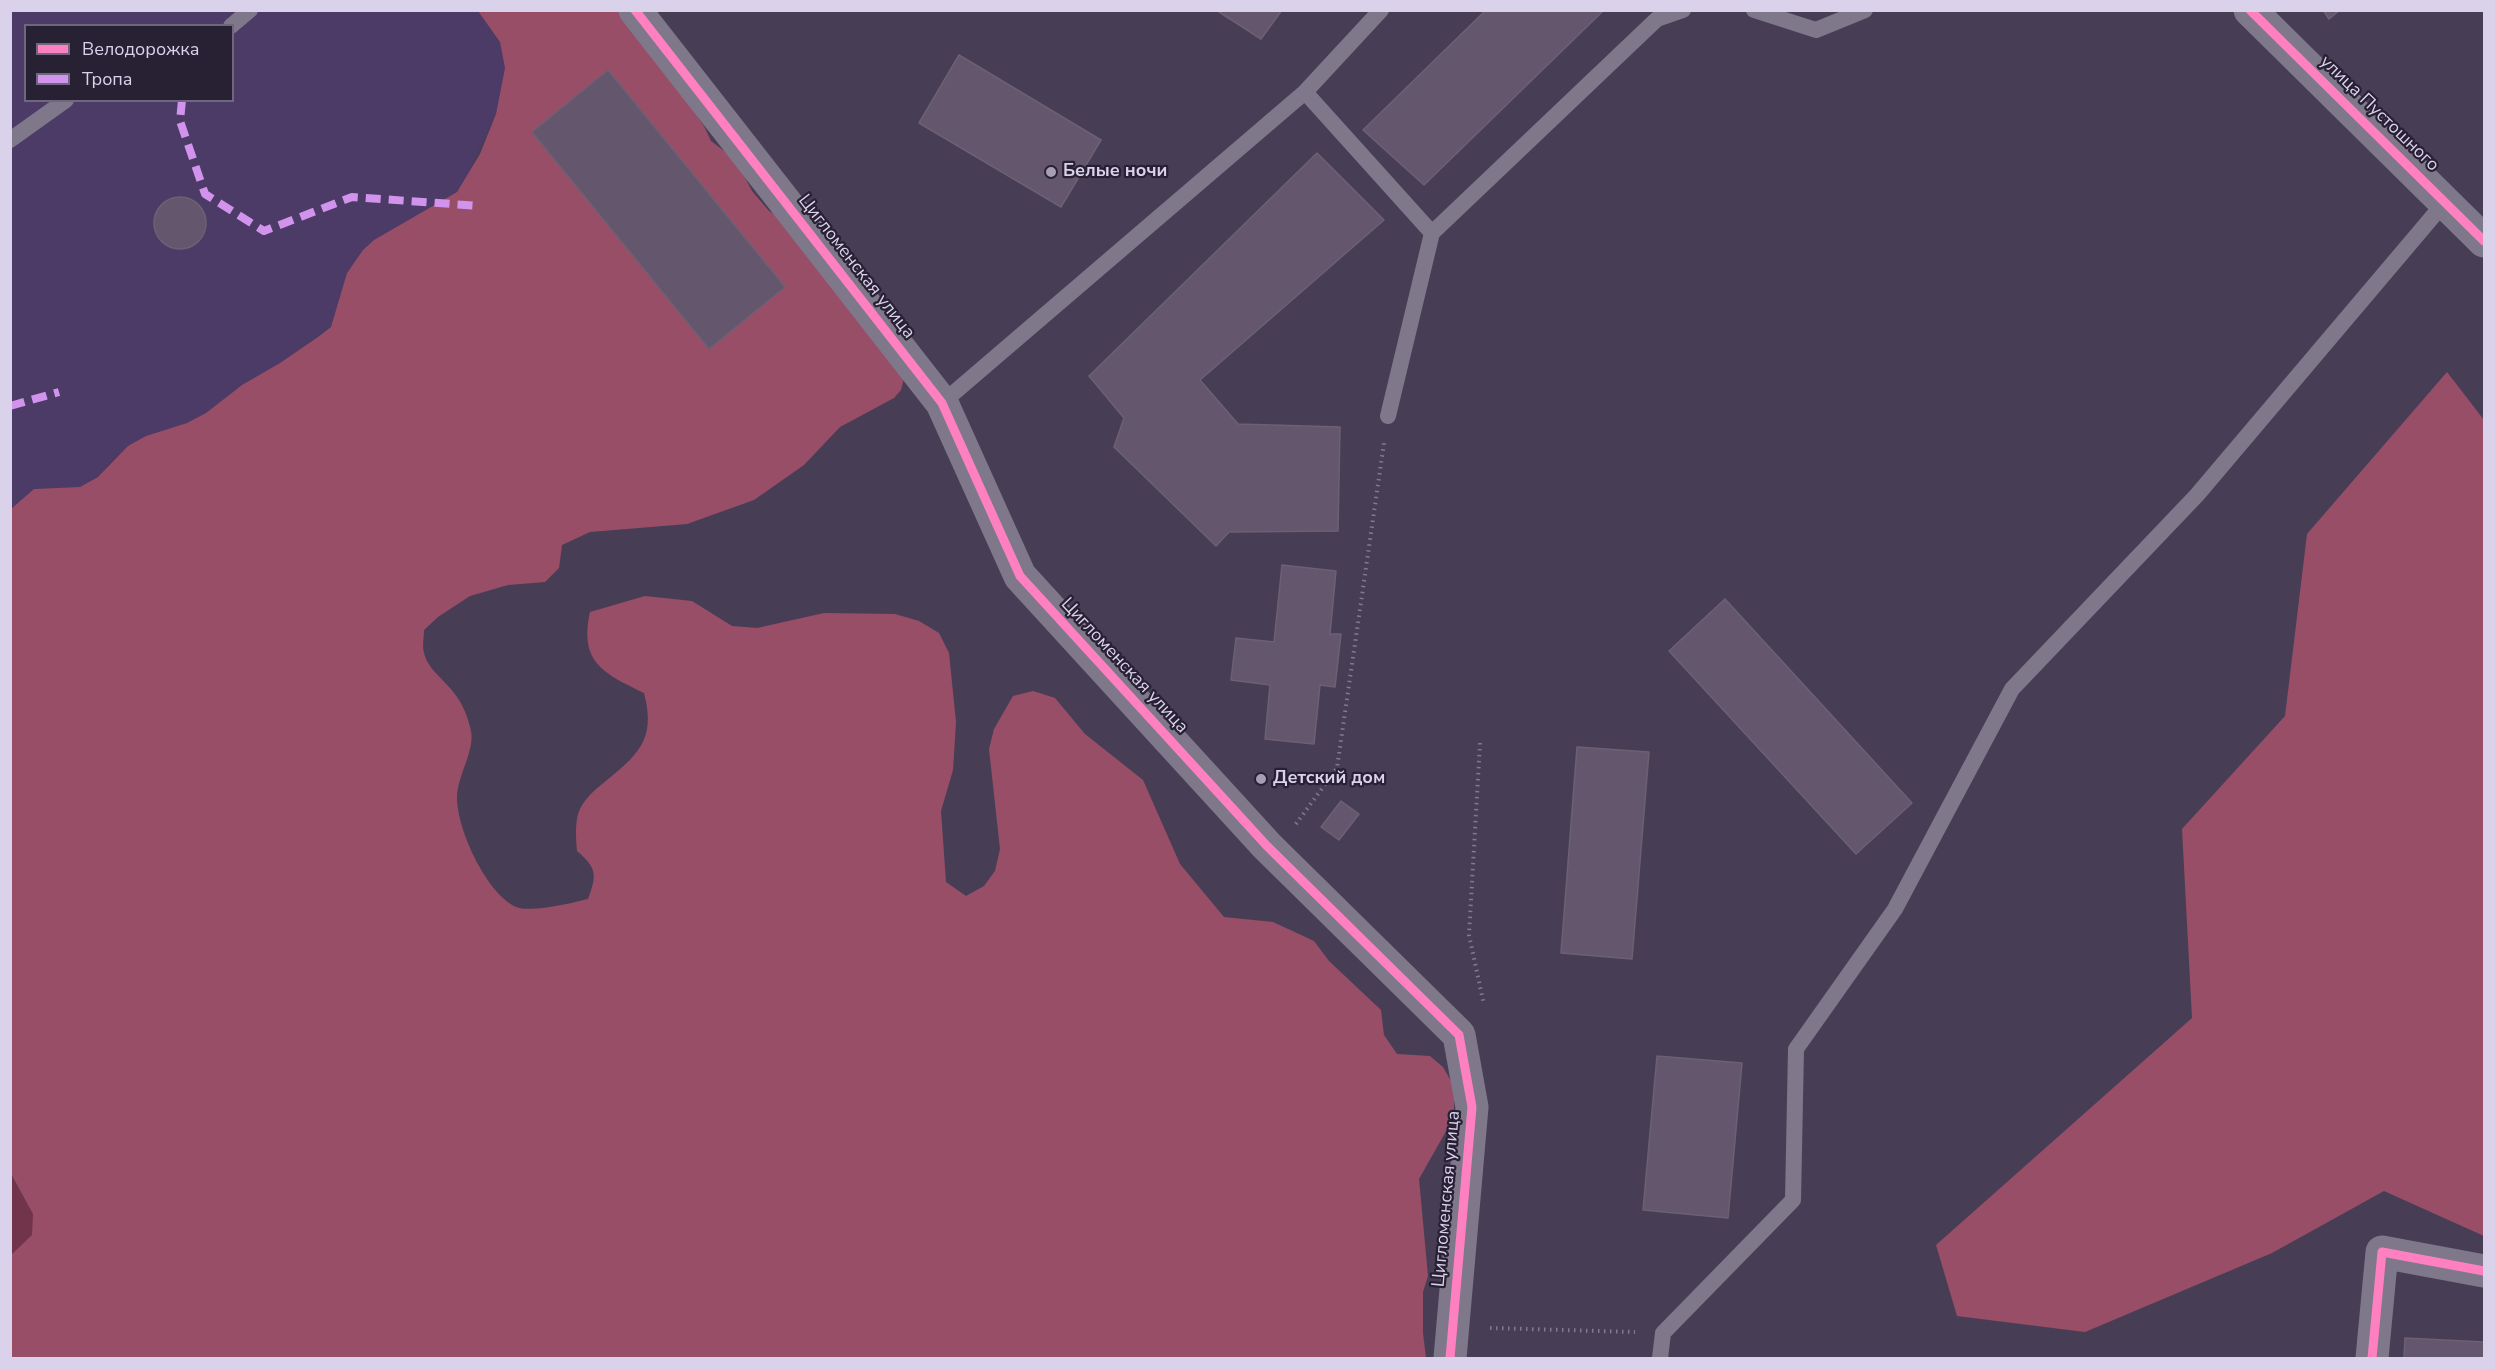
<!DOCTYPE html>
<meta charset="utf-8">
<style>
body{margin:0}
#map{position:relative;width:2495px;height:1369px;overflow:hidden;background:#473e55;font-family:"Nunito Sans",sans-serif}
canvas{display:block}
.frame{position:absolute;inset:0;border:12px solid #dad1eb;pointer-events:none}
.legend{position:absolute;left:24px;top:24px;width:210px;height:78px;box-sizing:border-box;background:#282134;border:2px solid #6f677d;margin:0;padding:8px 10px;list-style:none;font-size:18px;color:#dad1eb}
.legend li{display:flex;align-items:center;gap:12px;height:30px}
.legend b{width:30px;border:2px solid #6f677d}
</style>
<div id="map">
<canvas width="2495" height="1369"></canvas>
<div class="frame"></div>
<ul class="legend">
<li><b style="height:8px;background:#ff80c0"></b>Велодорожка</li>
<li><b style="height:8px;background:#d193ec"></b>Тропа</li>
</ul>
</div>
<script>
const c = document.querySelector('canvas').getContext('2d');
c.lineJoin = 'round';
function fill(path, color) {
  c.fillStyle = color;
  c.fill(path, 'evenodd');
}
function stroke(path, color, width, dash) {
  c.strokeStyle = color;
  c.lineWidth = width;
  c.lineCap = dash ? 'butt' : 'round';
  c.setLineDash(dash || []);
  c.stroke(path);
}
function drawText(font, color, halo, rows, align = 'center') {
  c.font = font + ' "Nunito Sans",sans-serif';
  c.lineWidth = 4.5;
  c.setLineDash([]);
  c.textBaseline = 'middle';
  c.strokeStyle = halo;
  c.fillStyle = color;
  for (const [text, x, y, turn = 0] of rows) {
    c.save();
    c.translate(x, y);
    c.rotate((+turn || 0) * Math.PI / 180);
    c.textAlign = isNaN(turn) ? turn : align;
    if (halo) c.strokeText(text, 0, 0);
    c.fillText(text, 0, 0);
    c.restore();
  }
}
fill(new Path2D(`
 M11,11H478L500,42L505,68L496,114L465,180L457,192L374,240L363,250L347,273L331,327L280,363L242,385L206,413L187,423L146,436L112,460L98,477L80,487L34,489L11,509ZM26,26H232V100H26Z`), '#4c3a67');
fill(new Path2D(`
 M10,1172L33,1214V1235L11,1256Z`), '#71344b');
fill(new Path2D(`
 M478,11H623L704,126L711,141L736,160L752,191L769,211L850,259C881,291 891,337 904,378L901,390L894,398L840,427L804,465L754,500L687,524L590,532L562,545L559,568L545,582L508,585L470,596L438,617L424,630C424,637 422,646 424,653C428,670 445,680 454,693C463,704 468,717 471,731C475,751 457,776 457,798C457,829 486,893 516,907C530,913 573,903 588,899C597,875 597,868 577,851C576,839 575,826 578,814C582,802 591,793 601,785C636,756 657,742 644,693C603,673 579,662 590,612L645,596L692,601L732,626L757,628L824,613L895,614L919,621L939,633L949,653L956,722L953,770L941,811L946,882L966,896L984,886L995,871L1000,849L989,749L994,729L1013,696L1033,691L1055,698L1085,734L1143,780L1180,864L1224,917L1273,922L1314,941L1329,961L1381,1010L1384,1035L1397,1054L1430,1056L1443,1067L1451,1081L1454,1099V1117L1419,1179L1428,1276L1423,1292V1333L1426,1358H11L10,1256L32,1235L33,1214L10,1172L11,509L34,489L80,487L98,477L128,446L146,436L187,423L206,413L242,385L280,363L318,337L331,327L347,273L363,250L374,240L457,192L480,154L496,114L505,68L500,42Z
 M2447,372L2484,420V1236L2384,1191L2272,1253L2085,1332L1957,1316L1936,1245L2192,1018L2182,829L2285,716L2307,534Z`), '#994e68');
const building = new Path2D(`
 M1216,10H1282L1261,39Z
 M1486,10H1604L1424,185L1363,130Z
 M2323,10H2340L2329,19Z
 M959,55L1101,140L1061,207L919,123Z
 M608,70L785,287L709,349L532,132Z
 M1317,153L1384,220L1200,380L1238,424L1340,427L1338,531L1229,532L1216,546L1114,447L1124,418L1089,376Z
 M154 223a26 26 0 1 1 52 0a26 26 0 1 1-52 0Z
 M1282,565L1336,571L1330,634H1341L1335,687L1320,685L1314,744L1265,739L1270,685L1231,680L1236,638L1274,642Z
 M1725,599L1912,803L1856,854L1669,651Z
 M1577,747L1649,752L1632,959L1561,953Z
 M1341,801L1359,814L1339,840L1321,827Z
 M1657,1056L1742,1063L1728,1218L1643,1210Z
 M2405,1338L2484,1342V1358H2404Z`);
fill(building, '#63566d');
stroke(building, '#6c6173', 1.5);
stroke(new Path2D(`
 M1480,743L1469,935L1484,1005
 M1296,824L1337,768L1384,443
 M1490,1328L1635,1332`), '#827b8c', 4, [1.5, 4.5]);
stroke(new Path2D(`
 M1754,10L1816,30L1865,10
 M231,26L250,10
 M1305,92L1432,233
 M10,140L66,100
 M942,403L1305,92L1381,10
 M1388,416L1432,233L1657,19L1683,10
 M1660,1358L1663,1333L1793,1200L1796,1049L1895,909L2012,689L2197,495L2445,202`), '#7f788a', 16);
stroke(new Path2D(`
 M635,10L942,403L1020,576L1267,846L1459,1035L1472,1107L1450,1358
 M2250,10L2484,241
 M2372,1358L2382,1252L2484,1271`), '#7f788a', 33);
stroke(new Path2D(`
 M182,100L180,121L205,194L264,231L352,197L480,206
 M10,406L59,392`), '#d193ec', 8, [15, 8]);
stroke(new Path2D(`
 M635,10L942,403L1020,576L1267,846L1459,1035L1472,1107L1450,1358
 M2250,10L2484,241
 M2372,1358L2382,1252L2484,1271`), '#ff80c0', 9);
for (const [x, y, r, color] of [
 [1051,172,6,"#a79eb6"],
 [1261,779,6,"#a79eb6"]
]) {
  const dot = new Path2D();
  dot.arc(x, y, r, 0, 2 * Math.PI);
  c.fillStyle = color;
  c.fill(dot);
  stroke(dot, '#282134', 2);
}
drawText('18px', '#dad1eb', '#282134', [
 ["улица Пустошного",2379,114,44],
 ["Цигломенская улица",856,267,52],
 ["Цигломенская улица",1124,666,47],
 ["Цигломенская улица",1447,1199,-85]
]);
drawText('bold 18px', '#dad1eb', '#282134', [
 ["Белые ночи",1063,172],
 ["Детский дом",1273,779]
], 'left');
</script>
